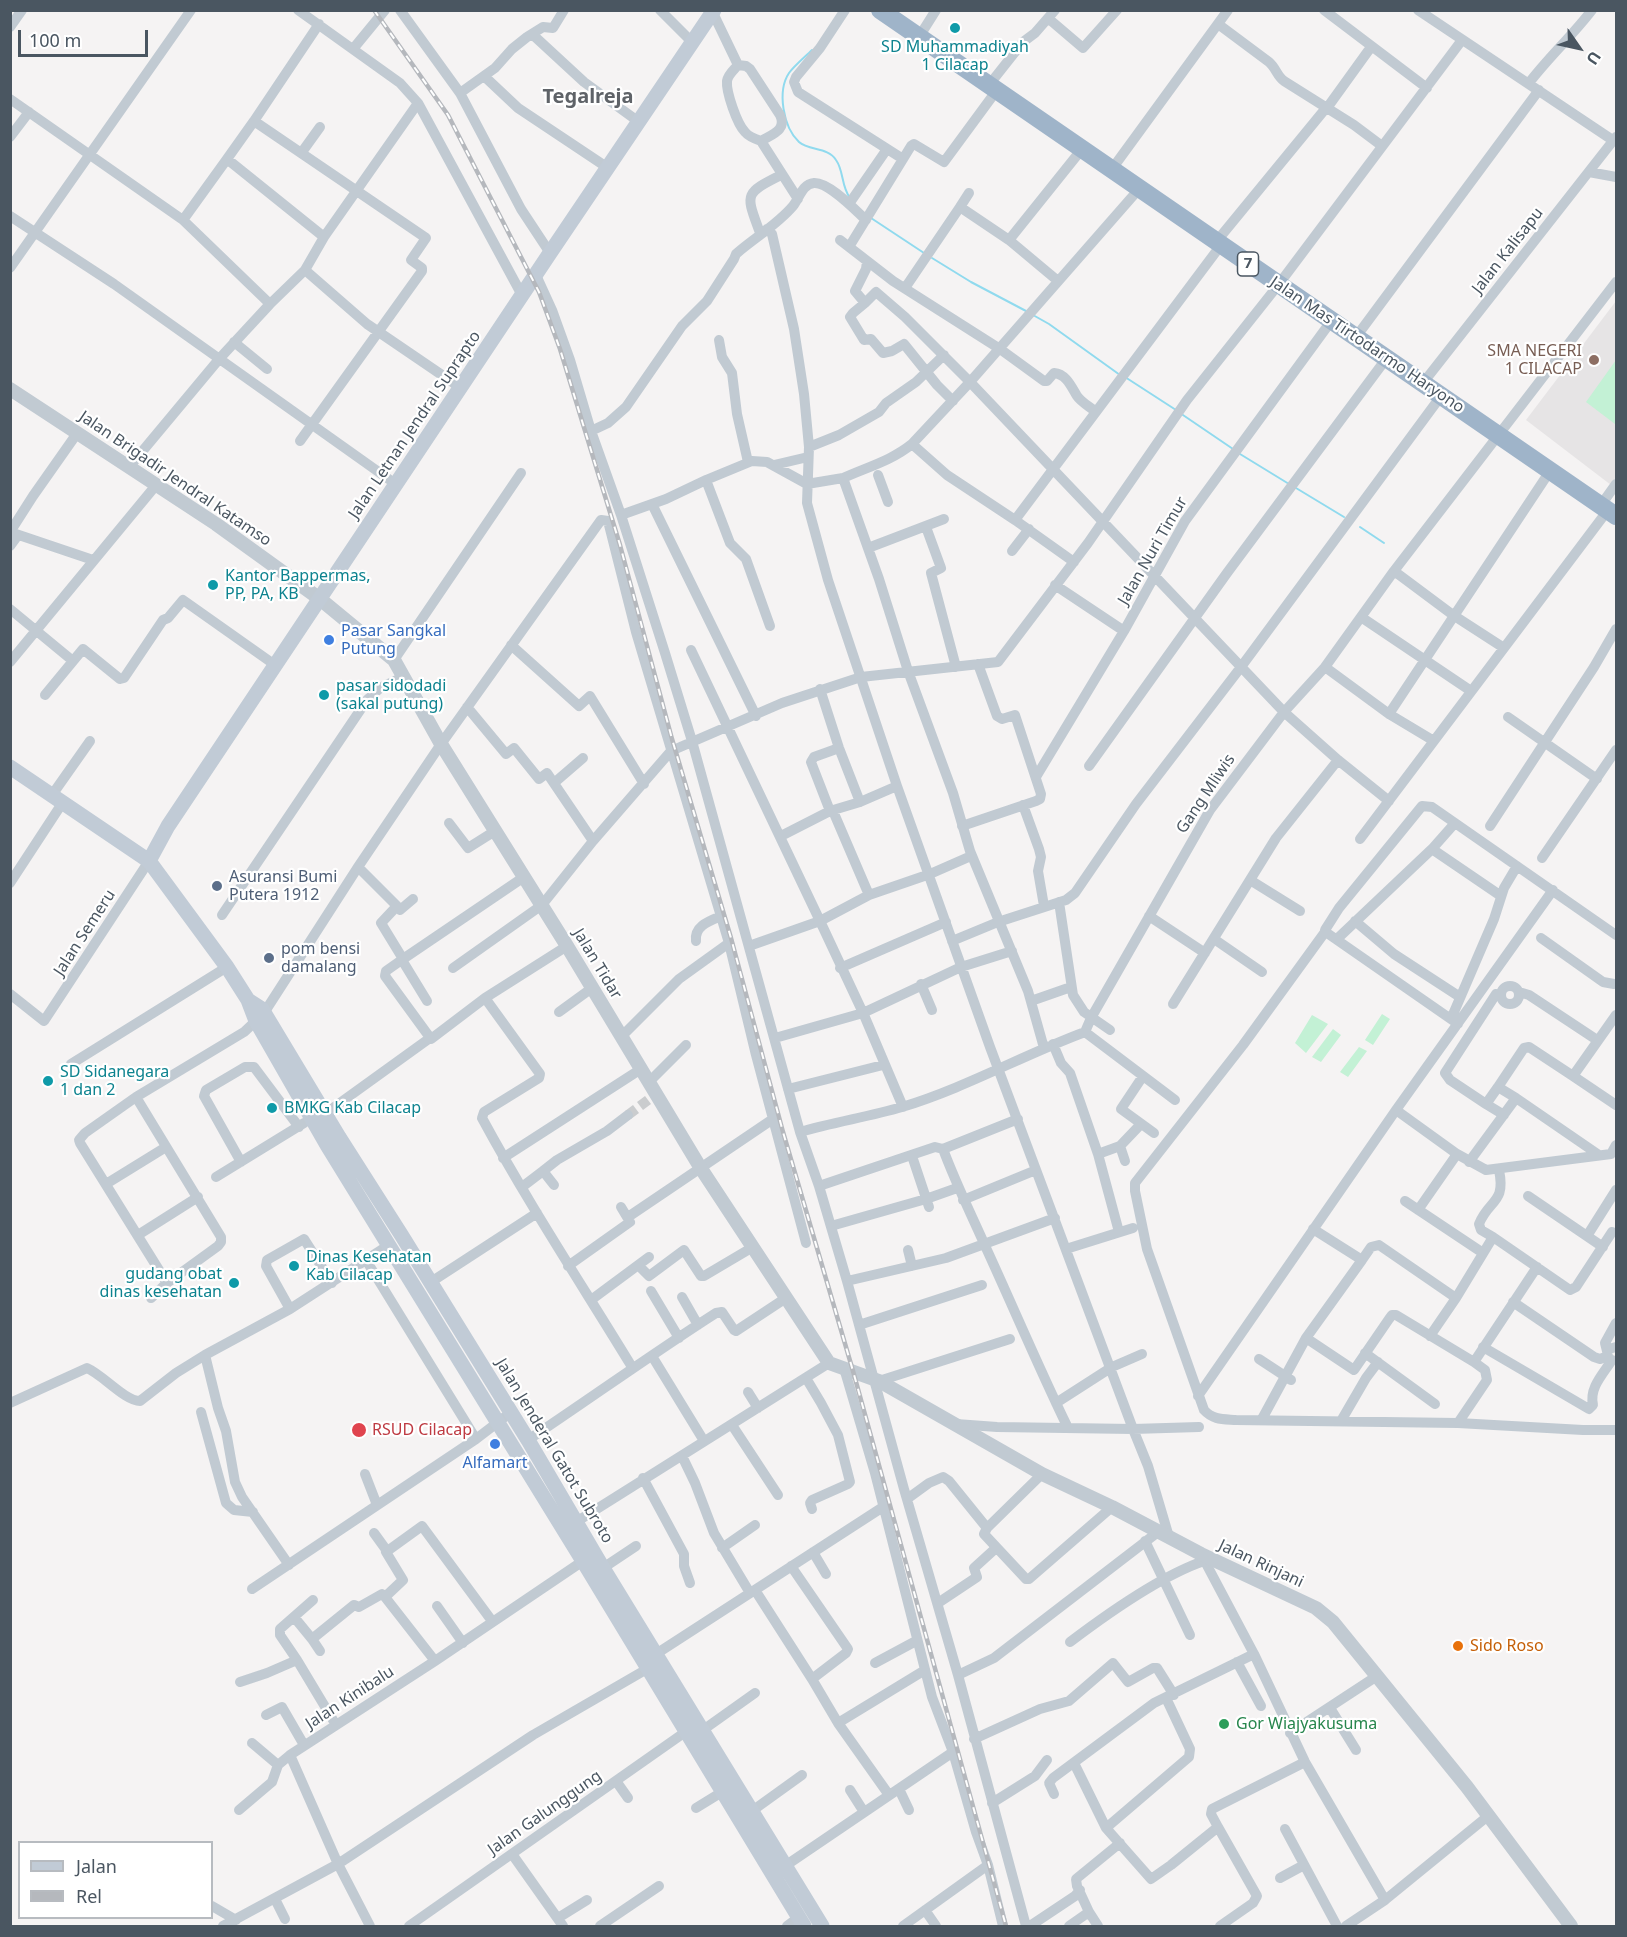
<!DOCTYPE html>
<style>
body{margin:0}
#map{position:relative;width:1627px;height:1937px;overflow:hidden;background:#f5f3f3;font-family:"Noto Sans",sans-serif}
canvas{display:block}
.frame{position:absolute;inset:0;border:12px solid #4a5661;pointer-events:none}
.legend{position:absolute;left:18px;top:1841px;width:195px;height:78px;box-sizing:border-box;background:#fff;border:2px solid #b7bbc0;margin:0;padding:8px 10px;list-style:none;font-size:18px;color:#4a5661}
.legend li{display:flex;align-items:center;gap:12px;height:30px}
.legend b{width:30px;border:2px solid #b7bbc0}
.north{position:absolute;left:1549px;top:18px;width:60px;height:60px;-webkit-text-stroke:4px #fff;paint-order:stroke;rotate:124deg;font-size:16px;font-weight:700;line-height:24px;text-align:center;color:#4a5661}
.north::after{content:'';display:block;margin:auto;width:21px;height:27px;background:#4a5661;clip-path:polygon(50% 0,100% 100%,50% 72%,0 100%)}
.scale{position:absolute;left:18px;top:30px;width:130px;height:27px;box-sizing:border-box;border:3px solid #4a5661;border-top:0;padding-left:8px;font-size:18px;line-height:21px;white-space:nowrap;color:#4a5661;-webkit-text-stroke:4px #fff;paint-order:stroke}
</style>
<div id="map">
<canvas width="1627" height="1937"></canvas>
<div class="frame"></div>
<ul class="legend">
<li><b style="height:8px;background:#c1cbd6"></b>Jalan</li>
<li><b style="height:8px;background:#b5b8bd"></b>Rel</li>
</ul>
<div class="north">U</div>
<div class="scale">100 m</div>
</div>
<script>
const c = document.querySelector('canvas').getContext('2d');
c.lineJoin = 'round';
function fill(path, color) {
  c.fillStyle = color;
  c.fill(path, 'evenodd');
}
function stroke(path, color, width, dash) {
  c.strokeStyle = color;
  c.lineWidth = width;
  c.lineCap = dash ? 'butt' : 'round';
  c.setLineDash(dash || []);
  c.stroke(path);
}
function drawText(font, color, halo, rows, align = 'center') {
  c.font = font + ' "Noto Sans",sans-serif';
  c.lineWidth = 4.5;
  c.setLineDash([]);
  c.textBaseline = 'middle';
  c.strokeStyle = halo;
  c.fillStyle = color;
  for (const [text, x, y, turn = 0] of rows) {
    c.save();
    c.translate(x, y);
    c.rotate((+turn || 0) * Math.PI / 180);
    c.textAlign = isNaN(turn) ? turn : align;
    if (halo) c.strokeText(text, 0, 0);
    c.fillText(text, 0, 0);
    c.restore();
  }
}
fill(new Path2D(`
 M1616,301V477L1611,485L1526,420Z`), '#e6e4e5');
fill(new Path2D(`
 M1616,360V422L1615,424L1586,402Z
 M1382,1014L1390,1019L1373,1045L1365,1040Z
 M1312,1015L1328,1024L1306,1053L1295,1043Z
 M1333,1029L1341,1035L1321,1062L1312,1057Z
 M1359,1047L1367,1051L1348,1077L1340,1072Z`), '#c3f1d5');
stroke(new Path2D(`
 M812,50C805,57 795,65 789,73C777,91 783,127 799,142C809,151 828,147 836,160C844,171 841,186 850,198
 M871,218L924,253
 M932,258L971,282L1026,311
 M1033,315L1049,324L1120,375
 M1125,377L1176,410
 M1180,413L1233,449
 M1240,454L1289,484
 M1296,488L1344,517
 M1360,527L1384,543`), '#90daee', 2);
stroke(new Path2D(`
 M628,1115L648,1100`), '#caccce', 10, [10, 5]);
stroke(new Path2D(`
 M298,10L400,83L418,103L523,297
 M400,10L460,93L521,209L550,253
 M660,10L693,43
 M845,10L820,48L796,77L794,82L798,92L903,159
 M1324,10L1427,88
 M1418,10L1614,141
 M713,13L738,65L746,66L750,69L780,115C787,130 773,134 761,141L798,199
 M1049,19L1083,48L1117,10
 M1218,24L1269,62C1276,68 1277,76 1284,81L1354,125L1382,146
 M10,27L22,10
 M532,34L584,82L639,122
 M919,37L936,10
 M353,49L385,10
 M738,65C734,70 728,74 727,81C726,92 737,124 745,132C749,137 755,139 761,141
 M484,76L518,108L608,168
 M1529,83C1548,58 1572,36 1592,10
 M989,85L1023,42L1035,33L1055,10
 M460,93L495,68L512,49L527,37L543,27L553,28L564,10
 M10,99L183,220L270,304
 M1327,108L1371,47
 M254,121L319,24
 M10,137L29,112
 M302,152L320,127
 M227,159L254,121L426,238L411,260L422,268V271L300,441
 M1112,169L1228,10
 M1589,172L1616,177
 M1139,189L970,382L1284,712L1338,760L1389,801
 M849,204L887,149
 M960,207L969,193
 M10,216L114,284L397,485
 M183,220L227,159L324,237
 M767,229L772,234L794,329L804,394L809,447L807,503L828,580L897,786L990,1047L1133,1429L997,1427L956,1424
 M760,233C746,194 743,194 781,175
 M840,240L893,281L1000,349L1044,381H1047L1054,373C1066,374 1071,386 1077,396C1081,402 1090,407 1096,412
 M1009,240L1082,149
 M1216,242L1326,108
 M849,247L911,146L914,144L944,162L997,90
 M867,261L866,269L855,291L865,303L876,292L905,317L970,382L912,444C891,461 867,467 843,478L879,579L908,671L953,793L970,851L1028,991L1044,1048
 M10,268L191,10
 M305,270L367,324L461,388
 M536,275L552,310L570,360L591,431L621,515L665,653L692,741L800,1132L819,1186L847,1281L904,1489L958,1675L1026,1926
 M905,288L960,207L1009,240L1058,281
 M865,303L853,313L850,317L864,340L871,339L883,353L892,351L904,344L937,385L953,401
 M1356,337L1539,90
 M719,340L722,357L732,373L737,414L748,462
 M234,342L267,369
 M1423,383L1616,137
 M591,431L608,423L626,407L682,326L707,301L734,259L736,254C754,238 777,225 793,206C799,199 802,184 814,183C829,182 855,210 866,220
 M912,444L947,475L1015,520
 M809,447L839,435L879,412L886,403L916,382L944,355
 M774,465L808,457
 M130,466L220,358L270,304L305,270L324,237L418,103
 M878,475L888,502
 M706,480L730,543L746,559L770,626
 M652,504L756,716
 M1601,505L1616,484
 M621,515L666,499L706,480L752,461L767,462L807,484L843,478
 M926,527L941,568L931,573L956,667
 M10,532L33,496L78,432
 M10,532L93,560
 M10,546L18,535
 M868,548L944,519
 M1012,551L1029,529
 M1074,562L1015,520L1221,245
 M1394,571L1453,615L1504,648
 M1055,585L1124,631
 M10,609L73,661
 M1361,617L1471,691
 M511,645L579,706L590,696L644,784
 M691,650L820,921L864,1015L903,1107
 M394,660L521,473
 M10,662L157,484
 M1325,667L1389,714L1434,741
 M820,689L839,748L860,802
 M45,695L83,649L120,679L124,678L163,620L168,618L183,600L275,665
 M467,707L506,754L514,748L539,779L547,773L593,841
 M1389,714L1550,471
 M1508,717L1597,779
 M1089,766L1227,573L1386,359
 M1036,777L1124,631L1185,521L1332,320
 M554,783L583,758
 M52,795L90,741
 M1023,805L1039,849L1041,857L1038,871L1044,906
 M830,811L811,762L814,757L839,748
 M833,811L869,895
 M449,823L468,848L495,831
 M962,826L1036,801L1040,799L1041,794L1015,715L1002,719L997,716L978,664
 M1490,826L1594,667L1616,629
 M781,836L830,811L860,802L897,786
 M1360,839L1608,510
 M1432,849L1455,823
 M1542,858L1616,750
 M358,867L397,906L381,923L403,959L524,877
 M1250,880L1300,911
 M10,883L63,802
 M1059,902L1073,995L1084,1012L1110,1030
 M397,906L400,910L413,899
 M222,915L367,700L380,688L403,677
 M1149,916L1205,953
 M1355,921L1394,954L1460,997
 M1325,932L1243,1045L1135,1183V1191L1147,1249L1204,1410C1213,1420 1223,1419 1236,1420L1458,1423L1583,1430H1616
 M1541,938L1603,982L1614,984
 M1214,939L1262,972
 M1337,939L1432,849L1501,896
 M696,941C694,926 709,921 721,916
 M952,941L998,922L1066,900L1075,893L1136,804L1241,667L1441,396
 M749,946L820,921L869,895L930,874L971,856
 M403,959L386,971L385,976L431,1039L485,998L567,946
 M402,960L427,1001
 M453,968L542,905L593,841L671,751L782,703L861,677L998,662L1088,543L1187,400L1279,284L1462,40
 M840,968L946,922
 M921,984L932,1010
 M1501 995a9 9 0 1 1 18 0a9 9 0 1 1-18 0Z
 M1519,992L1529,995L1597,1040
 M10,994L44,1021L149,861
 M485,998L540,1074L539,1078L484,1112L482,1118C528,1203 582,1285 632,1367
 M1031,1001L1071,987
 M1173,1004L1276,838L1338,760
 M559,1012L592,988
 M1451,1019L1494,919L1504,888L1517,866
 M1458,1024L1327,933L1325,930L1339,908L1422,806L1432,807L1616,935
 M1085,1032L1175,1100
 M622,1036L679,979L729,943
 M775,1038L863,1013L961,967L1012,951
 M1053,1044L1061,1063L1070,1073L1098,1154L1119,1232
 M71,1064L227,967
 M1143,1076L1121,1109L1154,1133
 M1573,1076L1616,1105
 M649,1082L686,1045
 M1498,1087L1486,1104L1504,1115
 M788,1089L883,1065
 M136,1097L85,1133L79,1140L80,1143L167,1283
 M1516,1098L1599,1155
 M1486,1104L1450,1080L1445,1073L1496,994
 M1396,1110L1457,1154L1486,1170L1611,1154L1616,1145
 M326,1113L430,1038
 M800,1132C833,1122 868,1117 902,1107C965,1088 1023,1055 1085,1032L1091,1018L1210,810L1284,712L1325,667L1394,571L1616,282
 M943,1149C956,1184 972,1216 987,1250C1014,1309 1039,1368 1067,1426
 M1098,1154L1120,1146
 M912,1156L929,1207
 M503,1158L641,1069
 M1125,1161L1120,1146L1141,1124
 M241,1162L204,1096L206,1090L245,1067H254L299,1127
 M1469,1162L1516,1098L1498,1087L1524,1048L1529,1047L1573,1076L1616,1015
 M543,1171L557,1160L607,1131L628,1115
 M216,1177L304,1123
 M106,1184L166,1147
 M819,1186L935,1147L943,1149L1018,1119
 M522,1187L543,1171L554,1185
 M1528,1196L1603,1247
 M963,1200L1036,1170
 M1405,1201L1483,1253
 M1418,1210L1457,1154
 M628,1217L773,1119
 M831,1226L926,1199L957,1188
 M138,1235L198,1197
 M1587,1236L1616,1190
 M1493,1237L1570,1290L1576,1287L1612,1232
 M1066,1249L1133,1228
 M908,1250L912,1266
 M366,1260L476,1439
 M1362,1260L1371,1247L1379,1245L1456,1298L1493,1237L1481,1230L1479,1224C1489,1199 1506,1204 1499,1170
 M568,1266L630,1222L621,1207
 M639,1266L649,1276L684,1250L701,1276H704L753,1247
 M847,1281L946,1258L1055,1218
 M431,1282L537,1213
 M651,1291L679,1338
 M682,1297L698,1325
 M151,1298L167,1283L218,1246L221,1242V1237L136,1097L244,1032L264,1013L358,867L441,744L601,520L608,521L636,632L729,943L756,1055L806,1243
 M591,1300L649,1257
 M1513,1302L1594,1357L1600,1359L1608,1356
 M290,1309L266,1266L267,1260L304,1239L332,1283
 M859,1325L982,1285
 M1430,1336L1456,1298
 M1306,1338L1354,1370L1389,1319L1392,1315H1396L1474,1362
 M1483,1347L1589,1409L1593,1405C1589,1388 1603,1374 1612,1360
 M1607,1351L1605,1343L1616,1323
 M1365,1353L1435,1404
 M205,1355L218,1408L226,1431L235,1482L242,1497L289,1565
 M652,1356L704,1441
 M1608,1357L1607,1354L1609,1349L1616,1347
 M1259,1359L1291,1380
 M844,1368L875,1473L932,1697L953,1752L976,1832L988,1865L1003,1926
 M806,1378L821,1403L838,1435L850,1482L848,1484L812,1500L810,1503L812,1509
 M879,1381L1010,1339
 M748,1392L758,1408
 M1198,1396L1396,1110L1553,890
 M10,1403L87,1368C103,1375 125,1401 140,1401L176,1373L205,1355L290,1309L389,1245
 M1056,1403L1112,1367L1142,1354
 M201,1412L226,1503L234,1510L253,1512
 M1262,1419L1306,1338L1362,1260L1313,1229
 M1341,1421L1366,1378L1378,1362
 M1458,1423L1487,1380L1485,1370L1474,1362L1537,1267
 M732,1425L778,1495
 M528,1440C591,1398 652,1354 716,1313L722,1312L734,1330L736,1331L786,1298
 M682,1456L695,1483L714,1533L750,1593
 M365,1474L377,1505
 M1042,1474L987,1528L984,1534L1026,1579H1029L1112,1507
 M643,1478L684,1554V1566L690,1583
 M907,1499L929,1483L943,1477L949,1481L987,1528
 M576,1522L829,1363
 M374,1533L387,1551
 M1169,1537L1148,1466L1133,1429L1199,1427
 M1145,1541L1190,1635
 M722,1548L755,1525
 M813,1552L826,1574
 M1201,1554L1254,1654L1305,1762L1385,1900L1346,1926
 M791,1566L848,1649L846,1653L812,1679
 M603,1568L636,1546
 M252,1589L476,1439L510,1413
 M755,1590L812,1679L838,1723L889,1795
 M385,1597L435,1661
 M938,1603L977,1577L974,1568L996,1548
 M437,1606L463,1643
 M294,1617L312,1639L354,1605L359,1607L382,1594L385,1597L403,1580L386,1552L422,1526L492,1621
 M312,1639L320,1651
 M1070,1642C1107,1614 1160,1576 1204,1561
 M656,1654L883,1507
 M297,1660L336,1725
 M1237,1662L1261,1706
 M875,1663L916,1641
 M958,1675L994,1658L1158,1532
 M240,1682L267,1673L297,1660L280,1635V1629L313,1600
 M1330,1708L1356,1750
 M266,1715L282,1707L304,1745
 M838,1723L925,1670
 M703,1730L755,1693
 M1290,1733L1377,1676
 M974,1739L1040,1709L1069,1701L1113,1663L1128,1682L1153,1668H1157L1174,1695
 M252,1743L278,1765
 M1074,1763L1106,1828L1151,1879L1171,1865L1218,1827L1211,1814L1212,1809L1305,1762
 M616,1781L628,1798
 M899,1789L909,1810
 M850,1790L864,1812
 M1054,1794L1049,1783L1053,1778L1154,1703L1254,1654
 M992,1803L1035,1776L1047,1760
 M696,1808L722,1792
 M239,1810L272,1782L278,1765L290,1755
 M752,1811L802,1775
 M1218,1827L1257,1896L1253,1903L1220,1926
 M1106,1828L1189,1757L1190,1749L1166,1698
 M1285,1829L1337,1926
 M512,1854L563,1926
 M785,1866L953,1752
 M1280,1878L1304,1865
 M275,1899L285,1919
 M1385,1900L1488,1816
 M212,1906L236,1920
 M925,1910L936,1926
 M1089,1912L1098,1926
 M558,1918L587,1900
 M223,1926L338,1864L533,1735L647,1669
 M370,1926L338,1864L290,1755L435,1661L583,1561
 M409,1926L691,1728
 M600,1926L659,1886
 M787,1926L799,1917
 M903,1926L988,1865
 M1030,1926L1075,1896L1080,1890
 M1069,1926L1089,1912L1077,1886L1076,1879L1120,1843`), '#c1cad2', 10);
stroke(new Path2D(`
 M10,389L216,524L320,599L394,660L441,744L567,946L700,1167L829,1363L879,1381L1042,1474L1112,1507L1201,1554L1316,1608L1333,1622L1467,1787L1571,1926`), '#c1cad2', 14);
stroke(new Path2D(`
 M10,767L149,861L227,967L248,1000L256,1021L327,1145L583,1561L804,1926
 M149,861L168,826L550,253L714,10
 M248,1000L262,1009L339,1137L402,1236L528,1440L603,1568L822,1926`), '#c1cbd6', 15);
stroke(new Path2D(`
 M880,10L1616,516`), '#9fb4c9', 18);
const rail = new Path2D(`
 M374,10L448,115L539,292L560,349L620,545L672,739L731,938L783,1132L853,1371L1006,1926`);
stroke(rail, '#b5b8bd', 4.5);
stroke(rail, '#fff', 2, [7]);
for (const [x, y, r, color] of [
 [955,28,6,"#0f9aa8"],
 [1594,360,6,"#8d6e63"],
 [213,585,6,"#0f9aa8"],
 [329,640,6,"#3f7fe0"],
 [324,695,6,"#0f9aa8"],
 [217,886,6,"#5c6f8a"],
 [269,958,6,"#5c6f8a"],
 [48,1081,6,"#0f9aa8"],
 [272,1108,6,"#0f9aa8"],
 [294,1266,6,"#0f9aa8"],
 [234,1283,6,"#0f9aa8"],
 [359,1430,8,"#e0444e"],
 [495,1444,6,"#3f7fe0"],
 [1458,1646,6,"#e8710a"],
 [1224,1724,6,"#2e9e5b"]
]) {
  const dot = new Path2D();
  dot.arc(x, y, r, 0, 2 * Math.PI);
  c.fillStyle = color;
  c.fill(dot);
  stroke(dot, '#fff', 2);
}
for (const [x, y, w] of [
 [1248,264,21]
]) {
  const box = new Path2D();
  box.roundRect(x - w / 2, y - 12, w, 24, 4.5);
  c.fillStyle = '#fff';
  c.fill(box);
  stroke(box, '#4a5661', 1.5);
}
drawText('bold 15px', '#4a5661', null, [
 ["7",1248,264]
]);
drawText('16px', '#0d838f', '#fff', [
 ["SD Muhammadiyah",955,47,"center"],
 ["1 Cilacap",955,65,"center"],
 ["Kantor Bappermas,",225,576],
 ["PP, PA, KB",225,594],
 ["pasar sidodadi",336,686],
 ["(sakal putung)",336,704],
 ["SD Sidanegara",60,1072],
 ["1 dan 2",60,1090],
 ["BMKG Kab Cilacap",284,1108],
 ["Dinas Kesehatan",306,1257],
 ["Kab Cilacap",306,1275],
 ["gudang obat",222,1274,"right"],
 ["dinas kesehatan",222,1292,"right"]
], 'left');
drawText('16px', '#4a5661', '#fff', [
 ["Jalan Kalisapu",1508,251,-52],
 ["Jalan Mas Tirtodarmo Haryono",1367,345,34],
 ["Jalan Letnan Jendral Suprapto",415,425,-56],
 ["Jalan Brigadir Jendral Katamso",175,479,34],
 ["Jalan Nuri Timur",1153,551,-60],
 ["Gang Mliwis",1206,794,-56],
 ["Jalan Semeru",85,933,-57],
 ["Jalan Tidar",597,964,59],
 ["Jalan Jenderal Gatot Subroto",554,1451,59],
 ["Jalan Rinjani",1261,1564,25],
 ["Jalan Kinibalu",350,1698,-33],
 ["Jalan Galunggung",545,1813,-35]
]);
drawText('16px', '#785e54', '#fff', [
 ["SMA NEGERI",1582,351],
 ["1 CILACAP",1582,369]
], 'right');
drawText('16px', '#366cbe', '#fff', [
 ["Pasar Sangkal",341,631],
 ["Putung",341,649],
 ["Alfamart",495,1463,"center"]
], 'left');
drawText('16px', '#4e5e75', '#fff', [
 ["Asuransi Bumi",229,877],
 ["Putera 1912",229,895],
 ["pom bensi",281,949],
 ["damalang",281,967]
], 'left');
drawText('16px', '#be3a42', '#fff', [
 ["RSUD Cilacap",372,1430]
], 'left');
drawText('16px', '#c56008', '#fff', [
 ["Sido Roso",1470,1646]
], 'left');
drawText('16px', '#27864d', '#fff', [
 ["Gor Wiajyakusuma",1236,1724]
], 'left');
drawText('bold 20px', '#5f6368', '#fff', [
 ["Tegalreja",588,97]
]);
</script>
